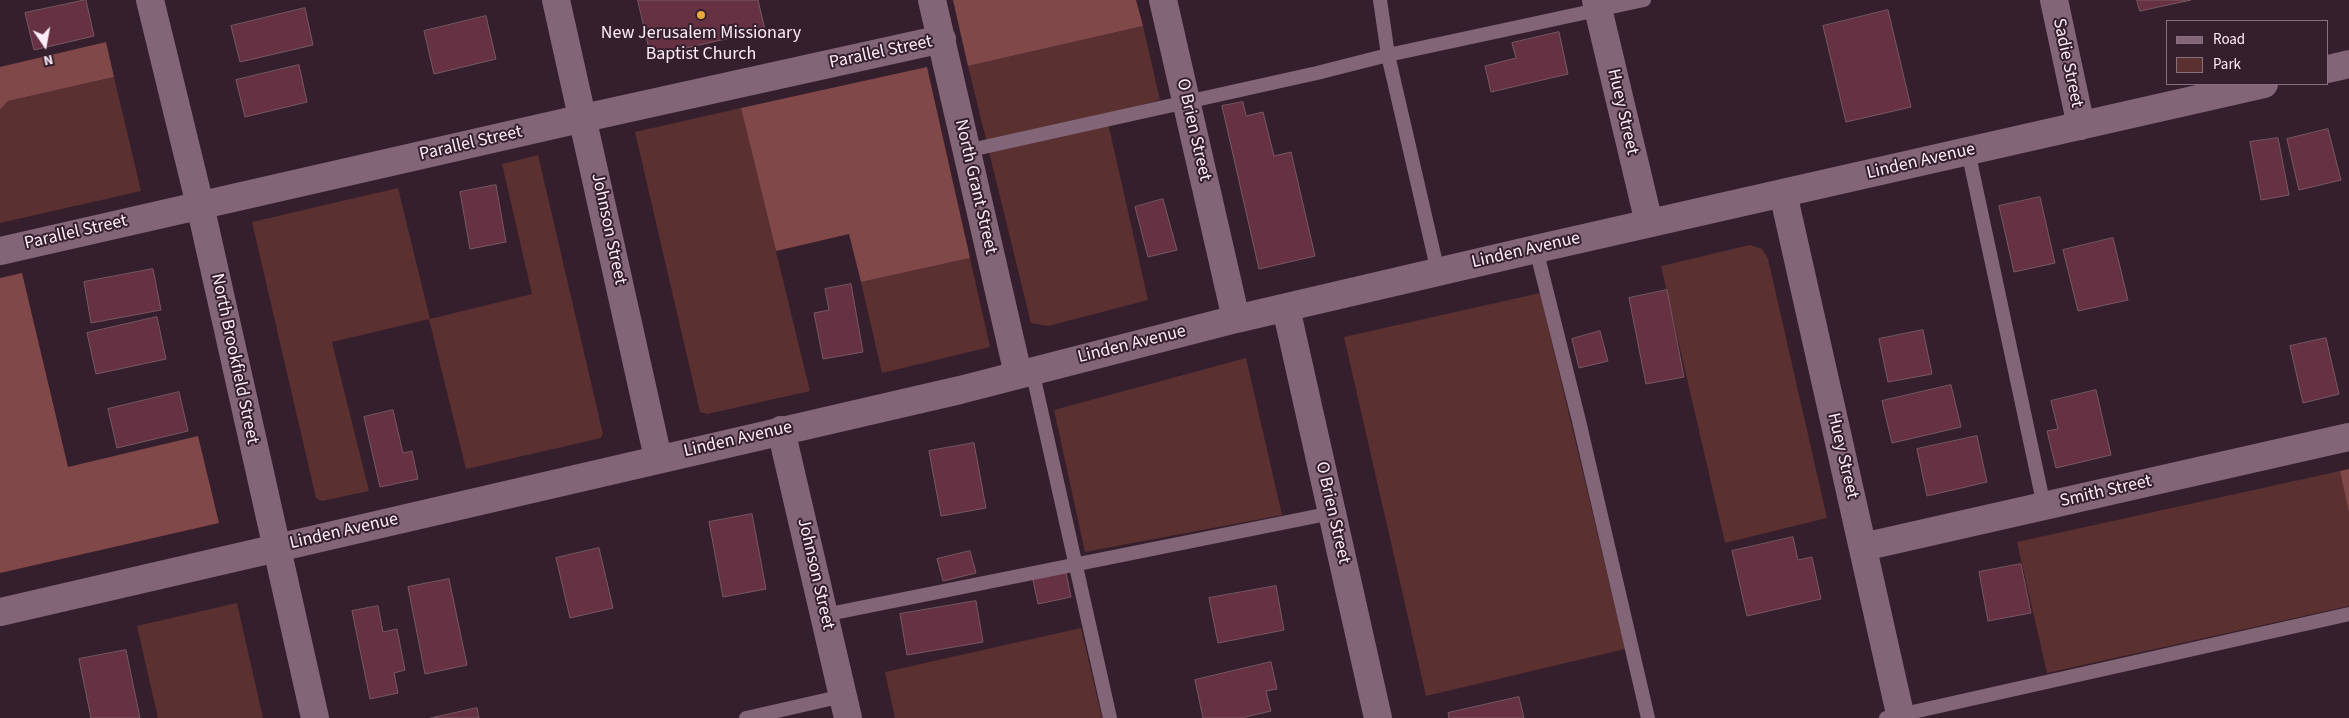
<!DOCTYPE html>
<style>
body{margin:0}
#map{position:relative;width:2349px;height:718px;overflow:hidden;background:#361f2d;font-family:"Source Sans 3",sans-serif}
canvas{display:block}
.legend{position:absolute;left:2166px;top:20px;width:162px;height:65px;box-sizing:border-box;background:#361f2d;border:1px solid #86717e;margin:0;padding:6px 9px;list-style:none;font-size:15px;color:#fdedf7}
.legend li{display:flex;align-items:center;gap:10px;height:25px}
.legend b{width:25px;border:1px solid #86717e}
.north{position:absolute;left:20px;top:20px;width:50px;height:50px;-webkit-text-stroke:4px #361f2d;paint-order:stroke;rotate:168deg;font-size:14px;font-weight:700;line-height:20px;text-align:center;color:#fdedf7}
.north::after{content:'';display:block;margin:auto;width:18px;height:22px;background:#fdedf7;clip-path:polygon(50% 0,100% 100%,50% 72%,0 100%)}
</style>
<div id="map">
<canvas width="2349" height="718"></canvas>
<ul class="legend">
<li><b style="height:6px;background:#826677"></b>Road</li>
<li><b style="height:14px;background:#5a3031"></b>Park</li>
</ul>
<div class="north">N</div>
</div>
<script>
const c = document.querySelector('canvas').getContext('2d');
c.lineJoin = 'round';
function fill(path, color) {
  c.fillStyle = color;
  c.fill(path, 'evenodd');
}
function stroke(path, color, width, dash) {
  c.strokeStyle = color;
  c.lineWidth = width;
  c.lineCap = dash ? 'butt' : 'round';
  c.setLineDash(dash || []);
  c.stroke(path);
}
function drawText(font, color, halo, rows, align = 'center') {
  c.font = font + ' "Source Sans 3",sans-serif';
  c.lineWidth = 4;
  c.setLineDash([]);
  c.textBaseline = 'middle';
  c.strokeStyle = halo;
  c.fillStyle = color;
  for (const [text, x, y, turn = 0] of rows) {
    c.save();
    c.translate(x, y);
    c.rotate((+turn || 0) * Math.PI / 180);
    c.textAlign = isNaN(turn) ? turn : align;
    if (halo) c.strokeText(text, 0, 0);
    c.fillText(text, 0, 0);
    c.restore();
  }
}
fill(new Path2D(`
 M1143,26L1160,100L1106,114L1148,300L1048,326L1031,323L968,66Z
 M114,77L141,191L0,223V110L8,101Z
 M741,108L810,391L707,414L700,412L635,132Z
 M538,155L603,434L601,438L466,469L429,319L332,342L369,491L322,501L316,498L252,222L398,188L430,319L532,294L502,164Z
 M1750,245L1762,249L1768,259L1827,518L1725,543L1661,266Z
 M970,258L990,347L882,373L861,282Z
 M1540,293L1625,649L1426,696L1344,337Z
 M1246,358L1282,515L1085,552L1054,410Z
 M2340,471L2349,513V606L2047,673L2017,542Z
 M237,603L263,718H158L137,626Z
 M1081,628L1102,718H895L885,672Z`), '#5a3031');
fill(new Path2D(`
 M953,0H1136L1143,26L968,66Z
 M106,42L114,77L8,101L0,110V67Z
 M927,67L970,258L861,282L849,234L776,251L741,108Z
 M22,273L68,467L198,436L219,523L0,573V278Z
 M2349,469V513L2340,471Z`), '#814849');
const building = new Path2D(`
 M86,0L94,36L34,50L25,13Z
 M638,0H758L765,30L651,56Z
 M2137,0H2191L2140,11Z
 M305,8L313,45L240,62L231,26Z
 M1888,10L1911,107L1846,122L1823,26Z
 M486,16L496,59L434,74L424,31Z
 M1559,32L1568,74L1491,92L1485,66L1516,58L1512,43Z
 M299,65L307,102L245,117L236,80Z
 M1243,102L1246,116L1263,112L1274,156L1291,152L1315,256L1259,269L1222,106Z
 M2328,129L2341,180L2299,190L2287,139Z
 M2278,138L2289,195L2261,200L2250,142Z
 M496,185L506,242L470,249L460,192Z
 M2040,197L2055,263L2014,272L1999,206Z
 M1163,199L1177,250L1148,257L1135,207Z
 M2113,238L2128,300L2078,311L2063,250Z
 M153,269L161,310L91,323L84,282Z
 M851,284L863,352L823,359L814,313L829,310L825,289Z
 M1667,290L1684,377L1646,384L1629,298Z
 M157,317L166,359L96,374L87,333Z
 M1923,330L1932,374L1888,382L1879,339Z
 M1600,331L1608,361L1579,368L1572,339Z
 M2326,338L2339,394L2303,403L2290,346Z
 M1951,385L1961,427L1892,443L1882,401Z
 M2096,390L2111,455L2056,468L2047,431L2058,429L2051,401Z
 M179,392L188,431L117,448L108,409Z
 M393,410L403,453L412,451L418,479L380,487L364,417Z
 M1977,436L1987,482L1927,496L1917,449Z
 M974,443L986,508L941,516L929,451Z
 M752,514L766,589L723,597L709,522Z
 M1793,537L1798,560L1812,557L1821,599L1747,616L1732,551Z
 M599,548L613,608L570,618L556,558Z
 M970,551L976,573L943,581L937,559Z
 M2021,564L2031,613L1988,621L1979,572Z
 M1066,573L1071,597L1038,604L1033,580Z
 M449,579L467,665L425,674L408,587Z
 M1276,586L1284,630L1218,643L1209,598Z
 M976,601L983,642L907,655L900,614Z
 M378,606L383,632L397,629L405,670L394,673L398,693L370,699L352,611Z
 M126,650L140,718H91L79,659Z
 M1271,662L1277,689L1266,691L1271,711L1241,718H1203L1195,680Z
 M1519,697L1524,718H1449L1448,713Z
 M477,708L479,718H431Z`);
fill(building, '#663243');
stroke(building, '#775861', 1);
stroke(new Path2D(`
 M1380,0L1388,55L1438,272
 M966,151L1317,73L1388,55L1644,0
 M1968,151L2044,506
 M1536,249L1579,421L1648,718
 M1032,370L1110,718
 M824,615L1332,513
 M746,718L843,696
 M1886,718L2349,614`), '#826677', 14);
stroke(new Path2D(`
 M150,0L200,205L315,718
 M556,0L658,458
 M932,0L1018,374
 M1163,0L1236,319
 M1596,0L1649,223
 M2054,0L2081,126
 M2328,69L2349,64
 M1783,193L1901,718
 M0,251L584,118L942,39
 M1286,308L1378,718
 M781,430L848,718
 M1863,547L2349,437
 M0,612L960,390L1236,319L1536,249L2264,84`), '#826677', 28);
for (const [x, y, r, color] of [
 [701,15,5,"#eba93a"]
]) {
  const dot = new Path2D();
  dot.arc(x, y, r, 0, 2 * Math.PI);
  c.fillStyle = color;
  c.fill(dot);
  stroke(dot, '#361f2d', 2);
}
drawText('18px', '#fdedf7', '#361f2d', [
 ["New Jerusalem Missionary",701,34],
 ["Baptist Church",701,55]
]);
drawText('18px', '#fdedf7', '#361f2d', [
 ["Parallel Street",881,53,-12],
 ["Sadie Street",2067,63,78],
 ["Huey Street",1622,112,77],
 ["O Brien Street",1193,130,77],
 ["Parallel Street",471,144,-13],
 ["Linden Avenue",1921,162,-13],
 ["North Grant Street",975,187,77],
 ["Johnson Street",608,229,78],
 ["Parallel Street",76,233,-13],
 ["Linden Avenue",1526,251,-13],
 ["Linden Avenue",1132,345,-14],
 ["North Brookfield Street",234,359,78],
 ["Linden Avenue",738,440,-13],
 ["Huey Street",1842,456,77],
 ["Smith Street",2106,492,-13],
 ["O Brien Street",1332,513,77],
 ["Linden Avenue",344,532,-13],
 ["Johnson Street",815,574,77]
]);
</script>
